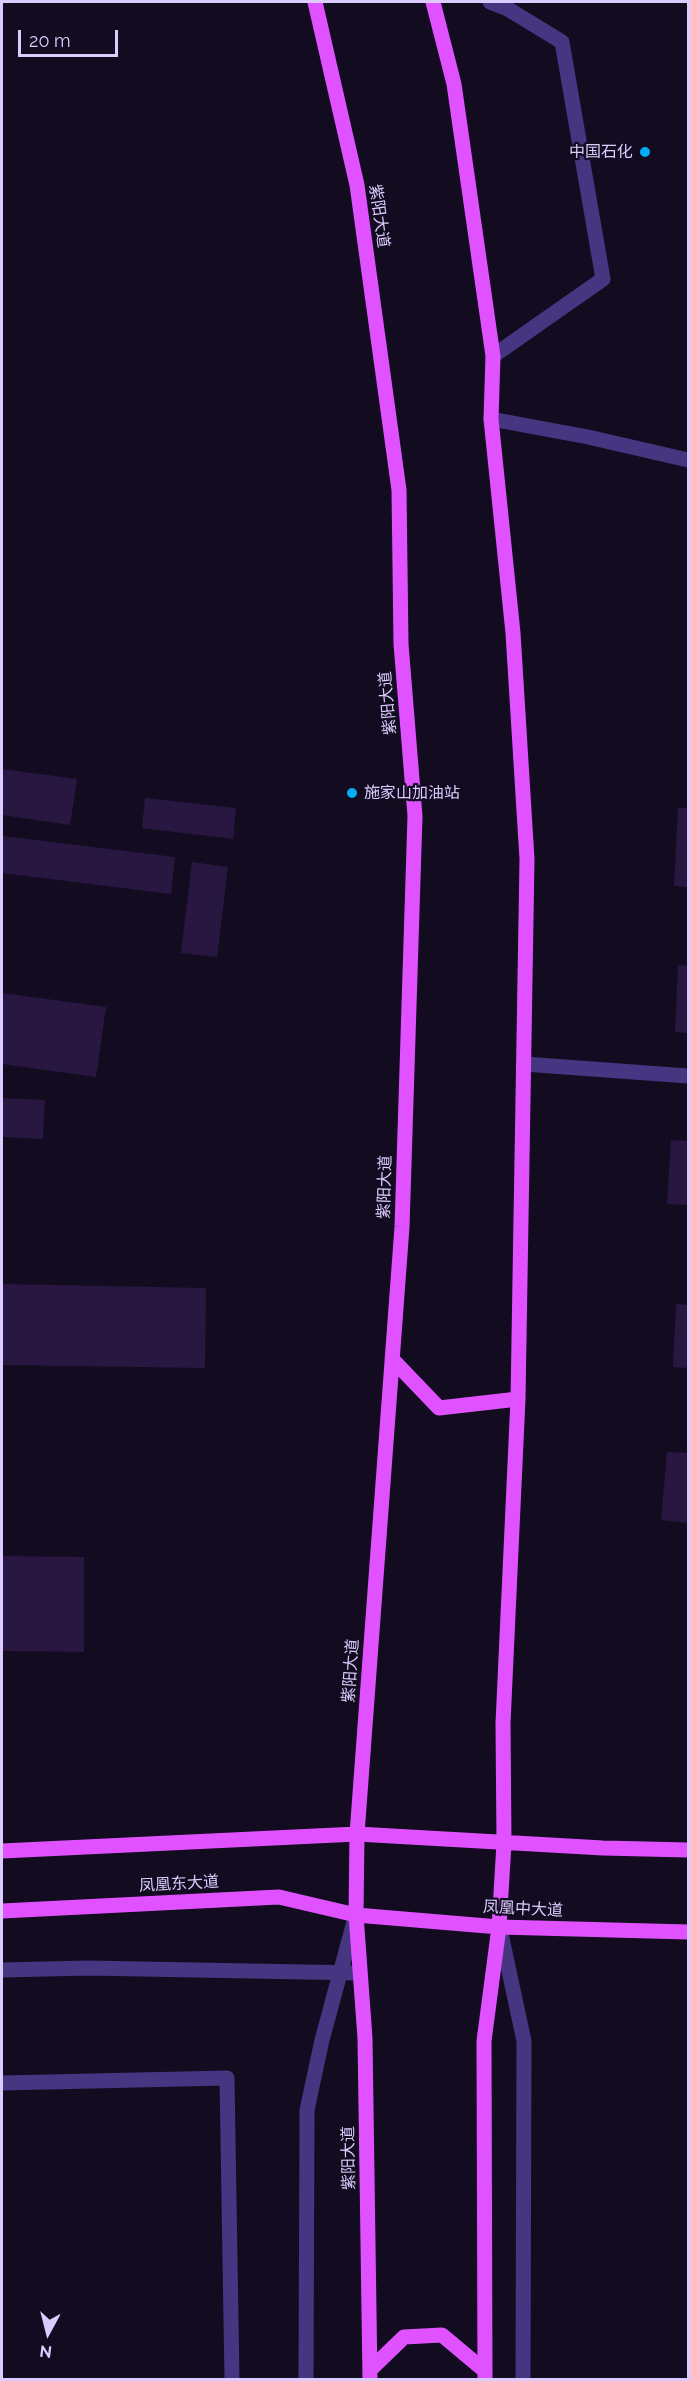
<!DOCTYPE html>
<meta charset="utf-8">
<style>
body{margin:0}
#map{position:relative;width:690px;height:2381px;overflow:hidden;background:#130c20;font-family:Raleway,sans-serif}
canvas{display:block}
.frame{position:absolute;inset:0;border:3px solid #dbcbff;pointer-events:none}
.north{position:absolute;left:18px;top:2303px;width:60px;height:60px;-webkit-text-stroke:4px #130c20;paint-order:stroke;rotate:187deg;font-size:16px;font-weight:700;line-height:24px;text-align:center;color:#dbcbff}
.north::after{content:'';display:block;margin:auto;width:21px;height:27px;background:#dbcbff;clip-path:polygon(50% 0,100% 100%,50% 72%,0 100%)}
.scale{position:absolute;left:18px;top:30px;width:100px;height:27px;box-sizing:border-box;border:3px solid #dbcbff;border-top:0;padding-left:8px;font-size:18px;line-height:21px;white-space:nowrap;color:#dbcbff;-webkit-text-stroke:4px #130c20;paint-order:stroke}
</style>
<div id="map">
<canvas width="690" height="2381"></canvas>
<div class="frame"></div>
<div class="north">N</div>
<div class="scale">20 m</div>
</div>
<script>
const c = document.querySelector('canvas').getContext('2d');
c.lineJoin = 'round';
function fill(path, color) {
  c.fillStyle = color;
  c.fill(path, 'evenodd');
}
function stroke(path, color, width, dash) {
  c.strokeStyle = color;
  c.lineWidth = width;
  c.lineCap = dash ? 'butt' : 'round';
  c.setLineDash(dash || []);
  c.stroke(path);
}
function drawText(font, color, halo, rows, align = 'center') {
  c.font = font + ' Raleway,"Noto Sans SC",sans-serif';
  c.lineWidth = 4.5;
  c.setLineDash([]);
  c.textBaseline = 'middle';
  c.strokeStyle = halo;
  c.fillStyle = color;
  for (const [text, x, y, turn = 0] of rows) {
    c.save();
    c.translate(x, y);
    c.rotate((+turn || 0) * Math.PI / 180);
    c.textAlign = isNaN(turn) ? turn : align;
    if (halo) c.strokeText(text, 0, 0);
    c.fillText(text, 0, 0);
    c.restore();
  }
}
fill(new Path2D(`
 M2,769L77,779L70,825L2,815Z
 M145,798L236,808L233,839L142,828Z
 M678,808H688V887L674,886Z
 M2,836L175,857L171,894L2,873Z
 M192,862L228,867L217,957L181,953Z
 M678,965L688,966V1033L675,1032Z
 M2,993L106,1007L96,1077L2,1064Z
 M2,1098L45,1100L43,1139L2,1137Z
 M671,1140L688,1141V1205L667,1204Z
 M2,1284L206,1288L205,1368L2,1365Z
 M676,1304L688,1305V1368L673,1367Z
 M667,1452L688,1453V1523L661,1520Z
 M2,1556L84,1557V1652L2,1651Z`), '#281741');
stroke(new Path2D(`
 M490,2L508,9L562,42L603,279L493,356
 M491,419L588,437L688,460
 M524,1064L688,1076
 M500,1929L524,2041L523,2380
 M2,1970L88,1968L360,1973
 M2,2083L227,2078L232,2380
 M306,2380L307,2110L322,2040L355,1918`), '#463581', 15);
stroke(new Path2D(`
 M315,2L357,185L399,490L401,644L415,816L402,1227L357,1834L356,1915L365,2038L370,2380
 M433,2L454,84L493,356L491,419L513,633L527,859L518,1399L503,1723L504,1843L499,1927L484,2041L485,2380
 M392,1359L439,1408L518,1399
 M2,1851L357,1834L603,1848L688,1850
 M2,1911L279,1897L356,1915L499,1927L688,1932
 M371,2369L404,2337L442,2335L485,2371`), '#e052ff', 15);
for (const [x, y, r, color] of [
 [645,152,6,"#00adf6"],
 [352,793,6,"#00adf6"]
]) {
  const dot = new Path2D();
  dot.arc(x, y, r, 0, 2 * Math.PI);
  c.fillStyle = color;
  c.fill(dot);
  stroke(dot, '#130c20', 2);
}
drawText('16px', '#dbcbff', '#130c20', [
 ["中国石化",633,152],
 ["施家山加油站",364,793,"left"]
], 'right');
drawText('16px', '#dbcbff', '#130c20', [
 ["紫阳大道",379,216,82],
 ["紫阳大道",388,703,-95],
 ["紫阳大道",385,1187,-88],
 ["紫阳大道",351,1671,-86],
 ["凤凰东大道",179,1884,-3],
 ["凤凰中大道",523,1909,3],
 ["紫阳大道",349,2158,-91]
]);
</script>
